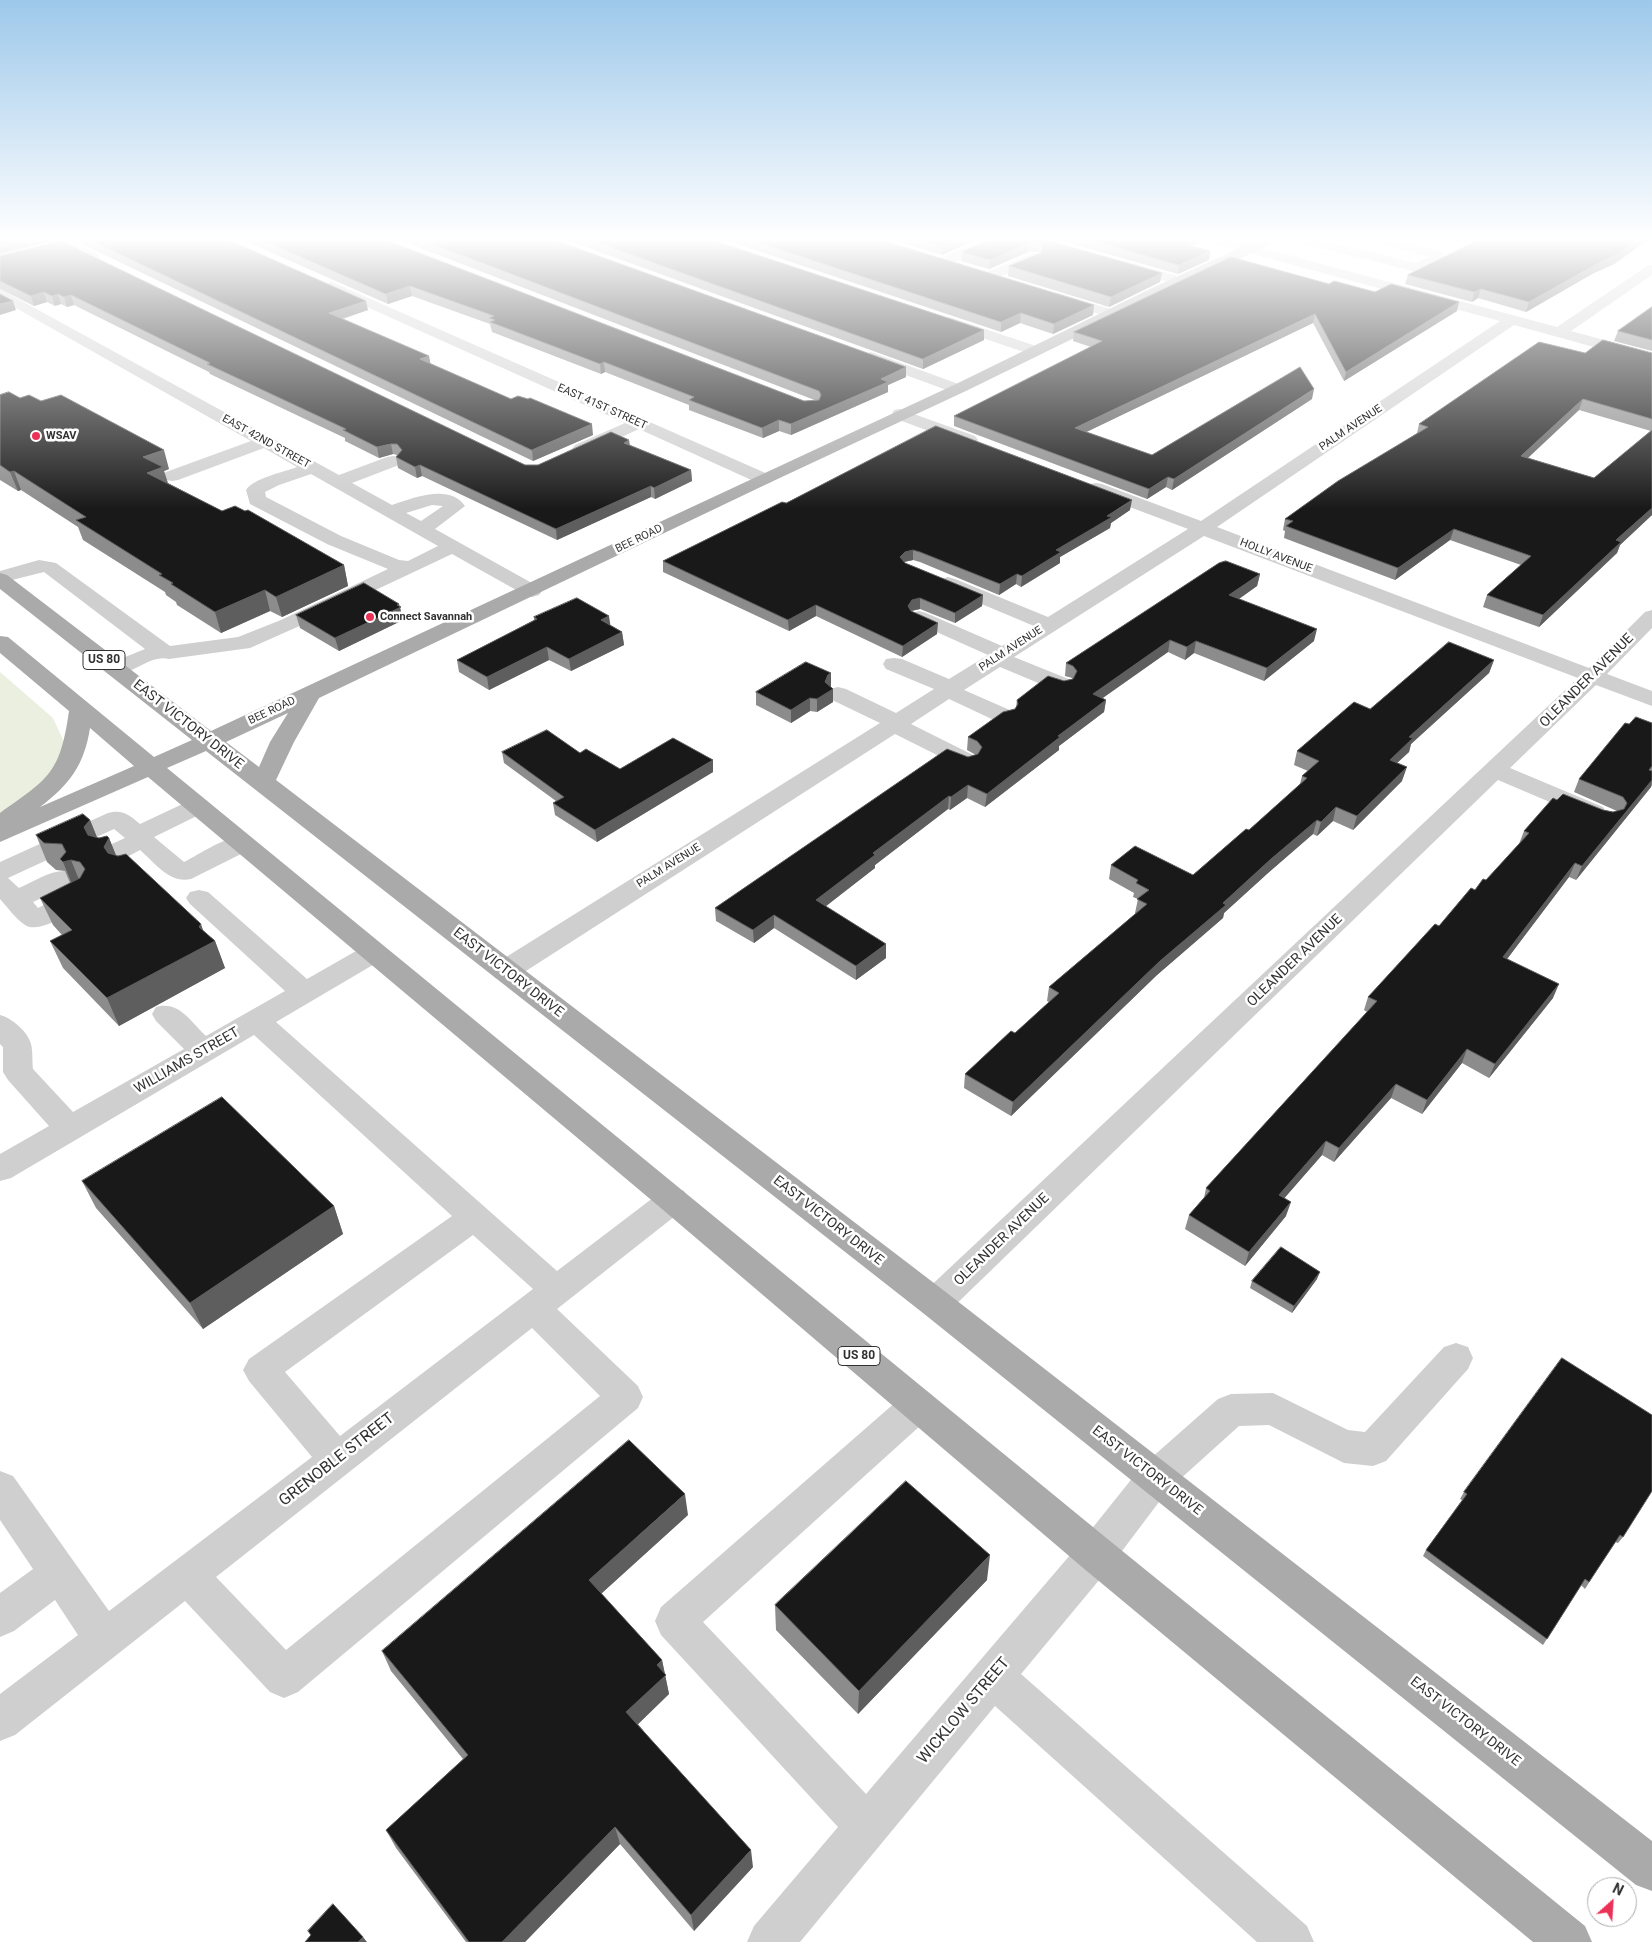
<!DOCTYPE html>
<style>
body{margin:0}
#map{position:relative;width:1652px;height:1942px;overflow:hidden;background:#fff;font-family:Roboto,sans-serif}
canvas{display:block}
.north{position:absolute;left:1587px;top:1877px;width:50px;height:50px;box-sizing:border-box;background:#fff;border:1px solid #adadad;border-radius:50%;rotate:26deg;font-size:14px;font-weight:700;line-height:20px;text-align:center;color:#323232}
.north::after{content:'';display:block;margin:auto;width:18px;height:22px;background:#ec3157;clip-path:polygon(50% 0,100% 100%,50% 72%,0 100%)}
</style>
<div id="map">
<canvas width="1652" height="1942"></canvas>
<div class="north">N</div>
</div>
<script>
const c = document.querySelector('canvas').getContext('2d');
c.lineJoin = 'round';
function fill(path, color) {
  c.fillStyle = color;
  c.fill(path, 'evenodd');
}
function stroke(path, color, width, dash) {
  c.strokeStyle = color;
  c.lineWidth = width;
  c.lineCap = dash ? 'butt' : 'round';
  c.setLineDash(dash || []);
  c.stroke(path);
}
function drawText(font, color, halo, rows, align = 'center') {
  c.font = font + ' Roboto,sans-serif';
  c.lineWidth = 5;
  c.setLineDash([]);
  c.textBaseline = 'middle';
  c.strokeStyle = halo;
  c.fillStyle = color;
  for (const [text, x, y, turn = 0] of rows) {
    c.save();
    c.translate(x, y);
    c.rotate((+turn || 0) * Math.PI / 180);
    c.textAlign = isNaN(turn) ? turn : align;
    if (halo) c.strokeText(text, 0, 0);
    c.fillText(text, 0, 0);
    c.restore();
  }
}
fill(new Path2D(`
 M0,672L53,718L64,742L61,757L41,788L0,814Z`), '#eaefe0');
fill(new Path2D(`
 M45,237H63L98,254L100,257L93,261L88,260L47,240Z
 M875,237H894L892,240L877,245L870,241Z
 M1199,237H1221L1557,327L1647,266L1652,265V275L1571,331L1652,353V363L1514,325L1217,527L1589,668L1645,612L1652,610V628L1607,674L1652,691V706L1596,685L1510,768L1603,807L1606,812L1603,817L1594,819L1585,817L1498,780L947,1313L935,1317L923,1313L918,1303L923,1293L1578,678L1204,536L1014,657L1071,680L1074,685L1071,690L1063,692L1055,690L1000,667L964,690L1012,711L1015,716L1012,721L1004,723L996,721L949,699L911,724L975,756L979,761L975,766L967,768L959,766L895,734L515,978L505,980L495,978L491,971L495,964L880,723L830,699L827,694L830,689L838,687L846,689L896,713L934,689L886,669L883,664L886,659L894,658L902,659L949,679L988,655L912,621L909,617L912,613L919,611L926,613L1002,646L1034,626L941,587L938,583L941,579L948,577L955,579L1048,617L1188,529L1090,492L1087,488L1090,484L1096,483L1102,484L1201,521L1500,321L1201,240Z
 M1286,237H1309L1415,263L1429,257L1366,240L1364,237H1386L1442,252L1445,258L1443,261L1417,272L1288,240Z
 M988,238L995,242L993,245L948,265L943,266L936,262L938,259Z
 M1034,253L1039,254L1041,257L1039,260L995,279H985L983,276L985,273Z
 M1125,261L1184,278L1186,281L1184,284L1179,285L1120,268L1118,265L1120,262Z
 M332,282L770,475L773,479L770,483L764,484L758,483L639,429L587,453L581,454L575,453L572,449L575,445L625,423L327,289L325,286L327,283Z
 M0,289L339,475L387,457L393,456L399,457L402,461L399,465L352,483L392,505C412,498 450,483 465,506L435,529L539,587L542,591L539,595L532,597L525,595L452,554L295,628L250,648L169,659C148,654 130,679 108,674L105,669L108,664L145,649L44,572L0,583V571L39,560L56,563L170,646L238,637L281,620L388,569L327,544L250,504L246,490C254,478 284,472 297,467L264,448L178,480L172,481L166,480L163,476L166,472L251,441L0,299ZM311,474L438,546L408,561L399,560L341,536L266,497L265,492L279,485ZM432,505L443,506L421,521L406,513Z
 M1058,293L1117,311L1119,314L1117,317L1112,318L1053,300L1051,297L1053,294Z
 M949,317L1042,348L1044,351L1042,354H1030L944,325L941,322L944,319Z
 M871,352L964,386L966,389L964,392H952L865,360L863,357L865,354Z
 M900,409L975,436L978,440L975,444L969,445L963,444L894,418L892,414L894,410Z
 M198,799L207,801L210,806L207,811L154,837L184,862C202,853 231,832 251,837L255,843L251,849L191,879C170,884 155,863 140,850C127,857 116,864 101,861L97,855L101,849L125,838L114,829L8,878L19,888C36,881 54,867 72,872L76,878L72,884L33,902L38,908L72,891L81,889L90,891L94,897L90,903C76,910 39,935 25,925C16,919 8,908 0,899V862L108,813C123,809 129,815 140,824L189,801Z
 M199,890L208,892L307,979L363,947L373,944L383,947L387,953L383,959L276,1022L557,1271L662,1191L673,1187L684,1191L689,1200L684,1209L557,1309L638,1386L643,1397L638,1408L298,1692L284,1698L270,1692L185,1601L15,1735L0,1741V1694L78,1635L55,1600L14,1631L0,1637V1593L33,1569L0,1520V1471L13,1476L109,1611L312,1457L249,1381L243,1370L249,1359L452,1216L254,1035L11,1178L0,1181V1154L49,1126L8,1080L3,1072V1047L0,1044V1015C12,1018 28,1032 31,1044C33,1052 32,1061 33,1069L73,1112L184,1049L156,1021L152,1014L156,1007C179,1000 191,1022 206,1036L285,991L190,904L186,898L190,892ZM473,1235L533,1289L340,1436L285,1372ZM532,1328L600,1396L286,1650L216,1577Z
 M1456,1343L1468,1347L1473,1358L1468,1369L1386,1461L1373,1466L1344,1463L1269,1425L1239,1426L1168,1490L1110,1567L1021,1674L1307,1926L1314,1942H1257L995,1706L800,1942H747L754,1926L838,1827L661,1635L655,1621L661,1607L905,1394L918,1389L931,1394L936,1405L931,1416L703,1622L866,1794L1082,1541L1142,1466L1218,1399L1231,1394L1273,1393L1348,1430L1365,1432L1444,1347Z`), '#cfcfcf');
fill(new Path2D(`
 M1264,237H1282L1280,240L1162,295L968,390L769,483L319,698L294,742L276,780L947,1293L1652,1841V1891L1636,1885L923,1313L206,751L167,768L1110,1541L1585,1926L1592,1942H1533L1082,1567L662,1209L148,777L0,842V813C49,778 60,774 69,711L0,653V636L8,637L154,757L192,740L0,589V573L7,575L211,731L956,384L1152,288ZM288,713L270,742L259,767L226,742ZM90,728L134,766L40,807C69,785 84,766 90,728Z`), '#aaa');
fill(new Path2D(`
 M80,237H222L368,310L343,319L429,356L430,364L593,435L533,461L82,244Z
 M236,237H378L804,401H817L392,237H546L906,367V377L888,385V392L791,435L779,431L763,438L689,410V405L605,372L601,374L492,332L490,324L412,296L388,304Z
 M558,237H703L984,330V340L923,369Z
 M716,237H871L1094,305L1093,315L1053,334L1020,323L1001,332Z
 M883,237H1036L1162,273L1160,282L1109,307L1008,276L1009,266L1040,253L1039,252H1028L989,269L961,261L962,252L994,238L993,237H982L942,255Z
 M1048,237H1201L1200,242L1194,245L1193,246L1210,251L1209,260L1178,274Z
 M1474,237H1652L1614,264L1592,274L1526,312L1478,298L1472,302L1405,284L1408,275L1481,239Z
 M0,256L525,465H538L629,440L630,445L691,470L692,481L655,499L651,497L557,540L422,476L417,478L398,468L396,457L397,455L393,454L379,458L345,441V438L210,374L209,372L74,305L67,307L61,304L55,306L47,302L34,306L0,289Z
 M1329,284L1375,292L1457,311L1344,381L1313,323L1086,432L1152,455L1312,399L1172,490L1166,487L1147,499L954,426V416L1091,347L1073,341L1074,332Z
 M1652,307V351L1614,341L1618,331Z
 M1585,353H1652V515L1620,545L1617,553L1539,627L1483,607L1487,595L1521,565L1450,540L1395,580L1284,538L1285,531L1283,530L1285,519L1417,433L1419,424ZM1579,410L1651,431L1594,478L1528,458Z
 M0,395L20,398L169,469L164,471L168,483L222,511L344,565L348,586L282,617L270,611L221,633L177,605L176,602L166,595L165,592L83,540L78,527L21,490L18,491L0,480Z
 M786,503L1130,510L1111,523L1110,528L1060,557V563L1021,587L1016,584L999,595L920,562L913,560L904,562L905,563L983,595L982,606L955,623L920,609L911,611L937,634L902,657L816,616L789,631L663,572V561Z
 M1260,574L1257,586L1239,599L1314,641L1264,681L1194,653L1185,660L1168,652L1103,698L1106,700L1104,712L1059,746V750L985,807L967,798L950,810L948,809L875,865V868L825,906L886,958L856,980L774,928L754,943L716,921L715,908L968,757L976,755L967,750L968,737L1015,709L1016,708L1017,700L1064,681L1072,679V678L1065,676L1066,663Z
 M400,607L403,620L339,651L300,628L296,615Z
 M534,617L610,625L622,632L624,645L571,671L549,660L489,690L459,672L457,660L534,620Z
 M1494,660L1489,673L1411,744L1409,752L1397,763L1402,781L1353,830L1333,821L1317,836L1313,834L1268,873L1224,913L1223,918L1157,975L1011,1116L964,1088L965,1074L1015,1033L1049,1002L1047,1001L1049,987L1135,914V913L1138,899L1133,897L1134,893L1109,879L1111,865L1193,875L1249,830L1300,784L1302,776L1308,771L1294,765L1297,751L1370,709Z
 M831,687L833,702L817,712L810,711L791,723L756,705V692Z
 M1652,723V785L1651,787L1576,880L1569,877L1507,959L1553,998L1489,1078L1462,1063L1422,1114L1391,1098L1334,1162L1322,1155L1284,1198L1286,1216L1245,1266L1185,1229L1189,1215L1204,1198L1206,1188L1367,1012L1364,1010L1368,997L1475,890L1486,880L1519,844L1524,831L1557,800L1613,812L1617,811L1574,792L1579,779L1629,724Z
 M502,752L580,753L620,769L713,772L597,842L555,815L553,803L556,801L504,763Z
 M90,820L97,838H109L116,856L215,941L225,968L119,1026L63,968L50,941L62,935L53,925L40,898L70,883L65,871L56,870L47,862L36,835Z
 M82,1181L334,1206L343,1234L203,1329L96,1208Z
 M1317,1279L1292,1313L1250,1288L1252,1281Z
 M1562,1358L1623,1537L1618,1543L1615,1542L1585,1589L1581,1585L1543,1645L1423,1556L1426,1550L1462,1500L1460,1499L1464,1492Z
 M688,1515L601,1594L662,1660L669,1694L638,1724L753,1867L694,1931L620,1844L525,1942H466L396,1848L386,1830L463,1759L391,1671L382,1651Z
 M987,1580L858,1714L776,1630L775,1605Z`), '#8c8c8c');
fill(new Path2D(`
 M31,237H47L49,242L0,254V245Z
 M963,237H982L942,255V246Z
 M1193,237H1201L1200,242L1194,245L1193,251L1186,254V240Z
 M1642,237H1652L1614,264L1592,274L1526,312L1529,302Z
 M1029,243L1028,252L989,269L990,260Z
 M1210,251L1209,260L1178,274L1179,265Z
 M1162,273L1160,282L1109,307L1111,297Z
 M410,286L412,296L388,304L386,294Z
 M1481,289L1478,298L1472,302L1474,292Z
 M44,292L47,302L34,306L31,296Z
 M58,294L61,304L55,306L52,296Z
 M71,295L74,305L67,307L64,297Z
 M13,301L16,310L0,315V304Z
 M366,301L368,310L331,322L329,313Z
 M1459,302L1457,311L1344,381L1346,372Z
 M1094,305L1093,315L1053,334L1054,324Z
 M1021,313L1020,323L1001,332V322Z
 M1315,314L1313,323L1074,438L1075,428Z
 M984,330V340L923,369V359Z
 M429,356L431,366L420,359Z
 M604,362L605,372L601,374L600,364Z
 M906,367V377L888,385V392L791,435V424L881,379Z
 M1314,389L1312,399L1172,490L1174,479Z
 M1583,399L1579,410L1518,467L1521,456Z
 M779,420V431L763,438L762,428Z
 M592,424L593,435L533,461L532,450Z
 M629,440L630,451L624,443Z
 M391,444L393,454L379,458L377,447Z
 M164,450L169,469L164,471L169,487L153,492L143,457Z
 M420,465L422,476L417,478L415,467Z
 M691,470L692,481L655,499L654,488Z
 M14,471L21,490L18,491L10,472Z
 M1168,477L1166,487L1147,499L1149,489Z
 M651,486V497L557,540L556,529Z
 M1132,500L1130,510L1111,523L1110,528L1060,557V563L1021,587L1022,576L1056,550Z
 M1652,508V515L1620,545L1617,553L1539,627L1543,615L1616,540Z
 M1454,529L1450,540L1395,580L1398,568Z
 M913,550V560L904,562L900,568V557L905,552Z
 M344,565L348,586L282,617L276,597Z
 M1017,574L1016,584L999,595L1000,584Z
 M1260,574L1257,586L1226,608L1229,595Z
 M265,590L270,611L221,633L215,612Z
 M983,595L982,606L955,623V613Z
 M920,598V609L911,611L907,617L908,606L912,600Z
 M399,604L403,620L339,651L335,638Z
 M816,605V616L789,631L788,620Z
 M609,616L611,629L601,620Z
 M938,623L937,634L902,657L903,646Z
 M1317,629L1314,641L1264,681L1267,668Z
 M622,632L624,645L571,671L569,659Z
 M1170,640L1168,652L1091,706L1093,694Z
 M1196,641L1194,653L1185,660L1187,647Z
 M547,647L549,660L489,690L487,677Z
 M1494,660L1489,673L1411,744L1409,752L1386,773L1390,760L1409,737Z
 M831,673V687L828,688L833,689V702L817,712V699L828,675Z
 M810,698V711L791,723V710Z
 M1106,700L1104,712L1059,746V750L985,807L987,794L1058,736Z
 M713,760V772L597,842L595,830Z
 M1407,767L1402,781L1353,830L1357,816Z
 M1652,780L1651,787L1576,880L1582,866Z
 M968,785L967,798L950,810L951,797Z
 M949,796L948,809L875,865V868L816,914V900L873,853Z
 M1336,807L1333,821L1317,836L1321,822Z
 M90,820L101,847L95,854L84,827Z
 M1317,820L1313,834L1268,873L1224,913L1223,918L1157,975L1011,1116L1013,1102L1160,961L1271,859Z
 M109,838L120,865L114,874L104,847Z
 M71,860L82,887L74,889L63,862Z
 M1575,863L1569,877L1498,971L1503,957Z
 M774,915V928L754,943L753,930Z
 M201,924L208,945L215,941L225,968L119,1026L107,998L199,927Z
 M886,944V958L856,980V966Z
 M1559,984L1553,998L1489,1078L1495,1064Z
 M1467,1049L1462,1063L1422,1114L1427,1100Z
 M1396,1084L1391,1098L1334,1162L1339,1148Z
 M1326,1141L1322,1155L1275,1209L1279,1195Z
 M1291,1202L1286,1216L1245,1266L1249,1252Z
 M334,1206L343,1234L203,1329L190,1303Z
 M1320,1272L1317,1279L1292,1313L1294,1306Z
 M685,1494L688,1515L593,1601L589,1580Z
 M990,1555L987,1580L858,1714L859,1691Z
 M662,1660L669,1694L631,1731L626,1712L657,1665Z
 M615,1827L620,1844L525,1942H502Z
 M751,1850L753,1867L694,1931L691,1915Z
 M363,1937L367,1942H358Z`), '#5e5e5e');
const building = new Path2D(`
 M0,237H31L0,245Z
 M84,237H222L366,301L329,313L429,356L420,359L511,399L518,396L528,399L530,398L592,424L532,450Z
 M255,237H378L804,401L819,400L821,395L819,391L414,237H546L906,367L881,379L888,382L791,424L779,420L762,428L689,400L694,397L604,362L600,364L490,322L495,320L489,318L494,316L410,286L386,294Z
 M582,237H703L984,330L923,359Z
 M742,237H871L1094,305L1054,324L1021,313L1001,322Z
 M913,237H963L942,246Z
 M995,237H1036L1162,273L1111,297L1009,266L1041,253L1043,247L1040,243H1029L990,260L962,252Z
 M1080,237H1193L1186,240L1194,242L1187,245L1210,251L1179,265Z
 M1485,237H1642L1618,254L1595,265L1529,302L1481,289L1474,292L1408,275Z
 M61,241L525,465H538L611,432L629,440L624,443L691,470L654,488L651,486L556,529L420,465L415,467L396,457L402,450L397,444H391L377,447L343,430L346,429L207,364L210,363L71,295L64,297L58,294L52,296L44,292L31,296L0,281V256Z
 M1231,257L1329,284L1334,281L1375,292L1391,284L1459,302L1346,372L1315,314L1075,428L1152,455L1300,367L1314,389L1174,479L1168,477L1149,489L954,416L1102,341L1074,332Z
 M0,294L13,301L0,304Z
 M1652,307V340L1618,331Z
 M1603,340L1652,353V419L1583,399L1521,456L1594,478L1652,430V508L1616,540L1621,542L1543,615L1487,595L1531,556L1454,529L1398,568L1286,526L1293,521L1285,519L1338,481L1428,427L1419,424L1539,342L1585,353Z
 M9,392L20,398L29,395L41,401L61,395L164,450L143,457L163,467L147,473L222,511L235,506L245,511L248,510L344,565L276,597L265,590L215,612L171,584L173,583L159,575L162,574L76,520L86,517L14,471L10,472L0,465V395Z
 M936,426L1132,500L1107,516L1112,517L1056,550L1061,552L1022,576L1017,574L1000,584L920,552L913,550L905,552L900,557L905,563L983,595L955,613L920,598L912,600L908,606L911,611L938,623L903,646L816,605L788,620L663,561L782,502L786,503Z
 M1226,561L1260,574L1229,595L1317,629L1267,668L1196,641L1187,647L1170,640L1093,694L1106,700L1058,736L1060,737L987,794L968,785L951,797L949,796L873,853L875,855L816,900L886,944L856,966L774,915L753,930L715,908L947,749L968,757L978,754L982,747L977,741L968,737L1003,712L1015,709L1018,704L1017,700L1048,676L1064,681L1073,679L1077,671L1073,666L1066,663L1219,563Z
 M364,583L399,604L397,605L401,607L335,638L296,615Z
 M577,598L609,616L601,620L622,632L569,659L547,647L487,677L457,660L537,619L534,617Z
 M1449,642L1494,660L1409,737L1413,738L1390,760L1407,767L1357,816L1336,807L1321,822L1317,820L1271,859L1223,903L1226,905L1160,961L1013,1102L965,1074L1011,1031L1015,1033L1059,993L1049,987L1147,904L1137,899L1149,890L1136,883L1138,880L1111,865L1135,846L1193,875L1246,829L1249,830L1307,778L1302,776L1319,761L1297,751L1354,702L1370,709Z
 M806,662L831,673L828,675L825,682L833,689L817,699L810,698L791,710L756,692Z
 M1636,717L1652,723V766L1649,770L1652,771V780L1582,866L1575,863L1503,957L1559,984L1495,1064L1467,1049L1427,1100L1396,1084L1339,1148L1326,1141L1279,1195L1291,1202L1249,1252L1189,1215L1210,1191L1206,1188L1377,1001L1368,997L1435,924L1439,926L1471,888L1475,890L1483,879L1486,880L1529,833L1524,831L1553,798L1557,800L1563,794L1603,810L1613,812L1624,809L1627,803L1623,797L1579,779L1625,723L1629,724Z
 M547,730L580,753L586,749L620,769L673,738L713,760L595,830L553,803L564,797L502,752Z
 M83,814L90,820L84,827L88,835L99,838L107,836L109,838L104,847L108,853L118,856L126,854L201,924L199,927L215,941L107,998L50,941L72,930L40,898L80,878L85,869L80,862L71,860L63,862L60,859L66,852L62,844L44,843L36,835Z
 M222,1097L334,1206L190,1303L82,1181Z
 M1281,1247L1320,1272L1294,1306L1252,1281Z
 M1562,1358L1652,1415V1491L1623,1537L1620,1535L1589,1582L1585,1579L1547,1639L1426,1550L1467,1494L1464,1492Z
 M629,1440L685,1494L589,1580L662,1660L657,1665L666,1675L626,1712L751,1850L691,1915L615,1827L502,1942H469L386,1830L468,1755L382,1651Z
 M906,1481L990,1555L859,1691L775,1605Z
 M333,1904L363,1937L358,1942H305L311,1935L308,1931Z`);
fill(building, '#191919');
stroke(building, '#5e5e5e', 1);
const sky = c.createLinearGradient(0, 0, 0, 509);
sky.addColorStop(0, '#9dc8ea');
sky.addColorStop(0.47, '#fff');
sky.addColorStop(1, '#ffffff00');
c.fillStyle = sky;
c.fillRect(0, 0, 1652, 509);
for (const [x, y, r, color] of [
 [36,436,5,"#ec3157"],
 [370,617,5,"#ec3157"]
]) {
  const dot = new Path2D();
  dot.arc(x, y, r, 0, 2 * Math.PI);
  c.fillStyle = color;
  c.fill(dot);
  stroke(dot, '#fff', 2);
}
drawText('11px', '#323232', '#fff', [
 ["EAST 41ST STREET",602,407,24],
 ["PALM AVENUE",1351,428,-34],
 ["EAST 42ND STREET",266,442,29],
 ["BEE ROAD",639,539,-26],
 ["HOLLY AVENUE",1276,556,21],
 ["PALM AVENUE",1011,649,-33],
 ["BEE ROAD",272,711,-25],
 ["PALM AVENUE",669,866,-32]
]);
drawText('bold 11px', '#323232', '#fff', [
 ["WSAV",46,436],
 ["Connect Savannah",380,617]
], 'left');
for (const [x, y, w] of [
 [104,660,42],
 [859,1356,42]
]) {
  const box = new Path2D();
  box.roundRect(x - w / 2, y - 9.5, w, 19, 4);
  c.fillStyle = '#fff';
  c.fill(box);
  stroke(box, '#323232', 1);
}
drawText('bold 12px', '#323232', null, [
 ["US 80",104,660],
 ["US 80",859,1356]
]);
drawText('14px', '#323232', '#fff', [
 ["OLEANDER AVENUE",1587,681,-45],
 ["EAST VICTORY DRIVE",188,725,38],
 ["OLEANDER AVENUE",1295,961,-44],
 ["EAST VICTORY DRIVE",508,973,38],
 ["WILLIAMS STREET",187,1061,-30],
 ["EAST VICTORY DRIVE",828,1221,38],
 ["OLEANDER AVENUE",1002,1240,-44],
 ["EAST VICTORY DRIVE",1147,1471,38],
 ["EAST VICTORY DRIVE",1465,1722,38]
]);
drawText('16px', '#323232', '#fff', [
 ["GRENOBLE STREET",337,1460,-38],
 ["WICKLOW STREET",964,1711,-50]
]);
</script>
